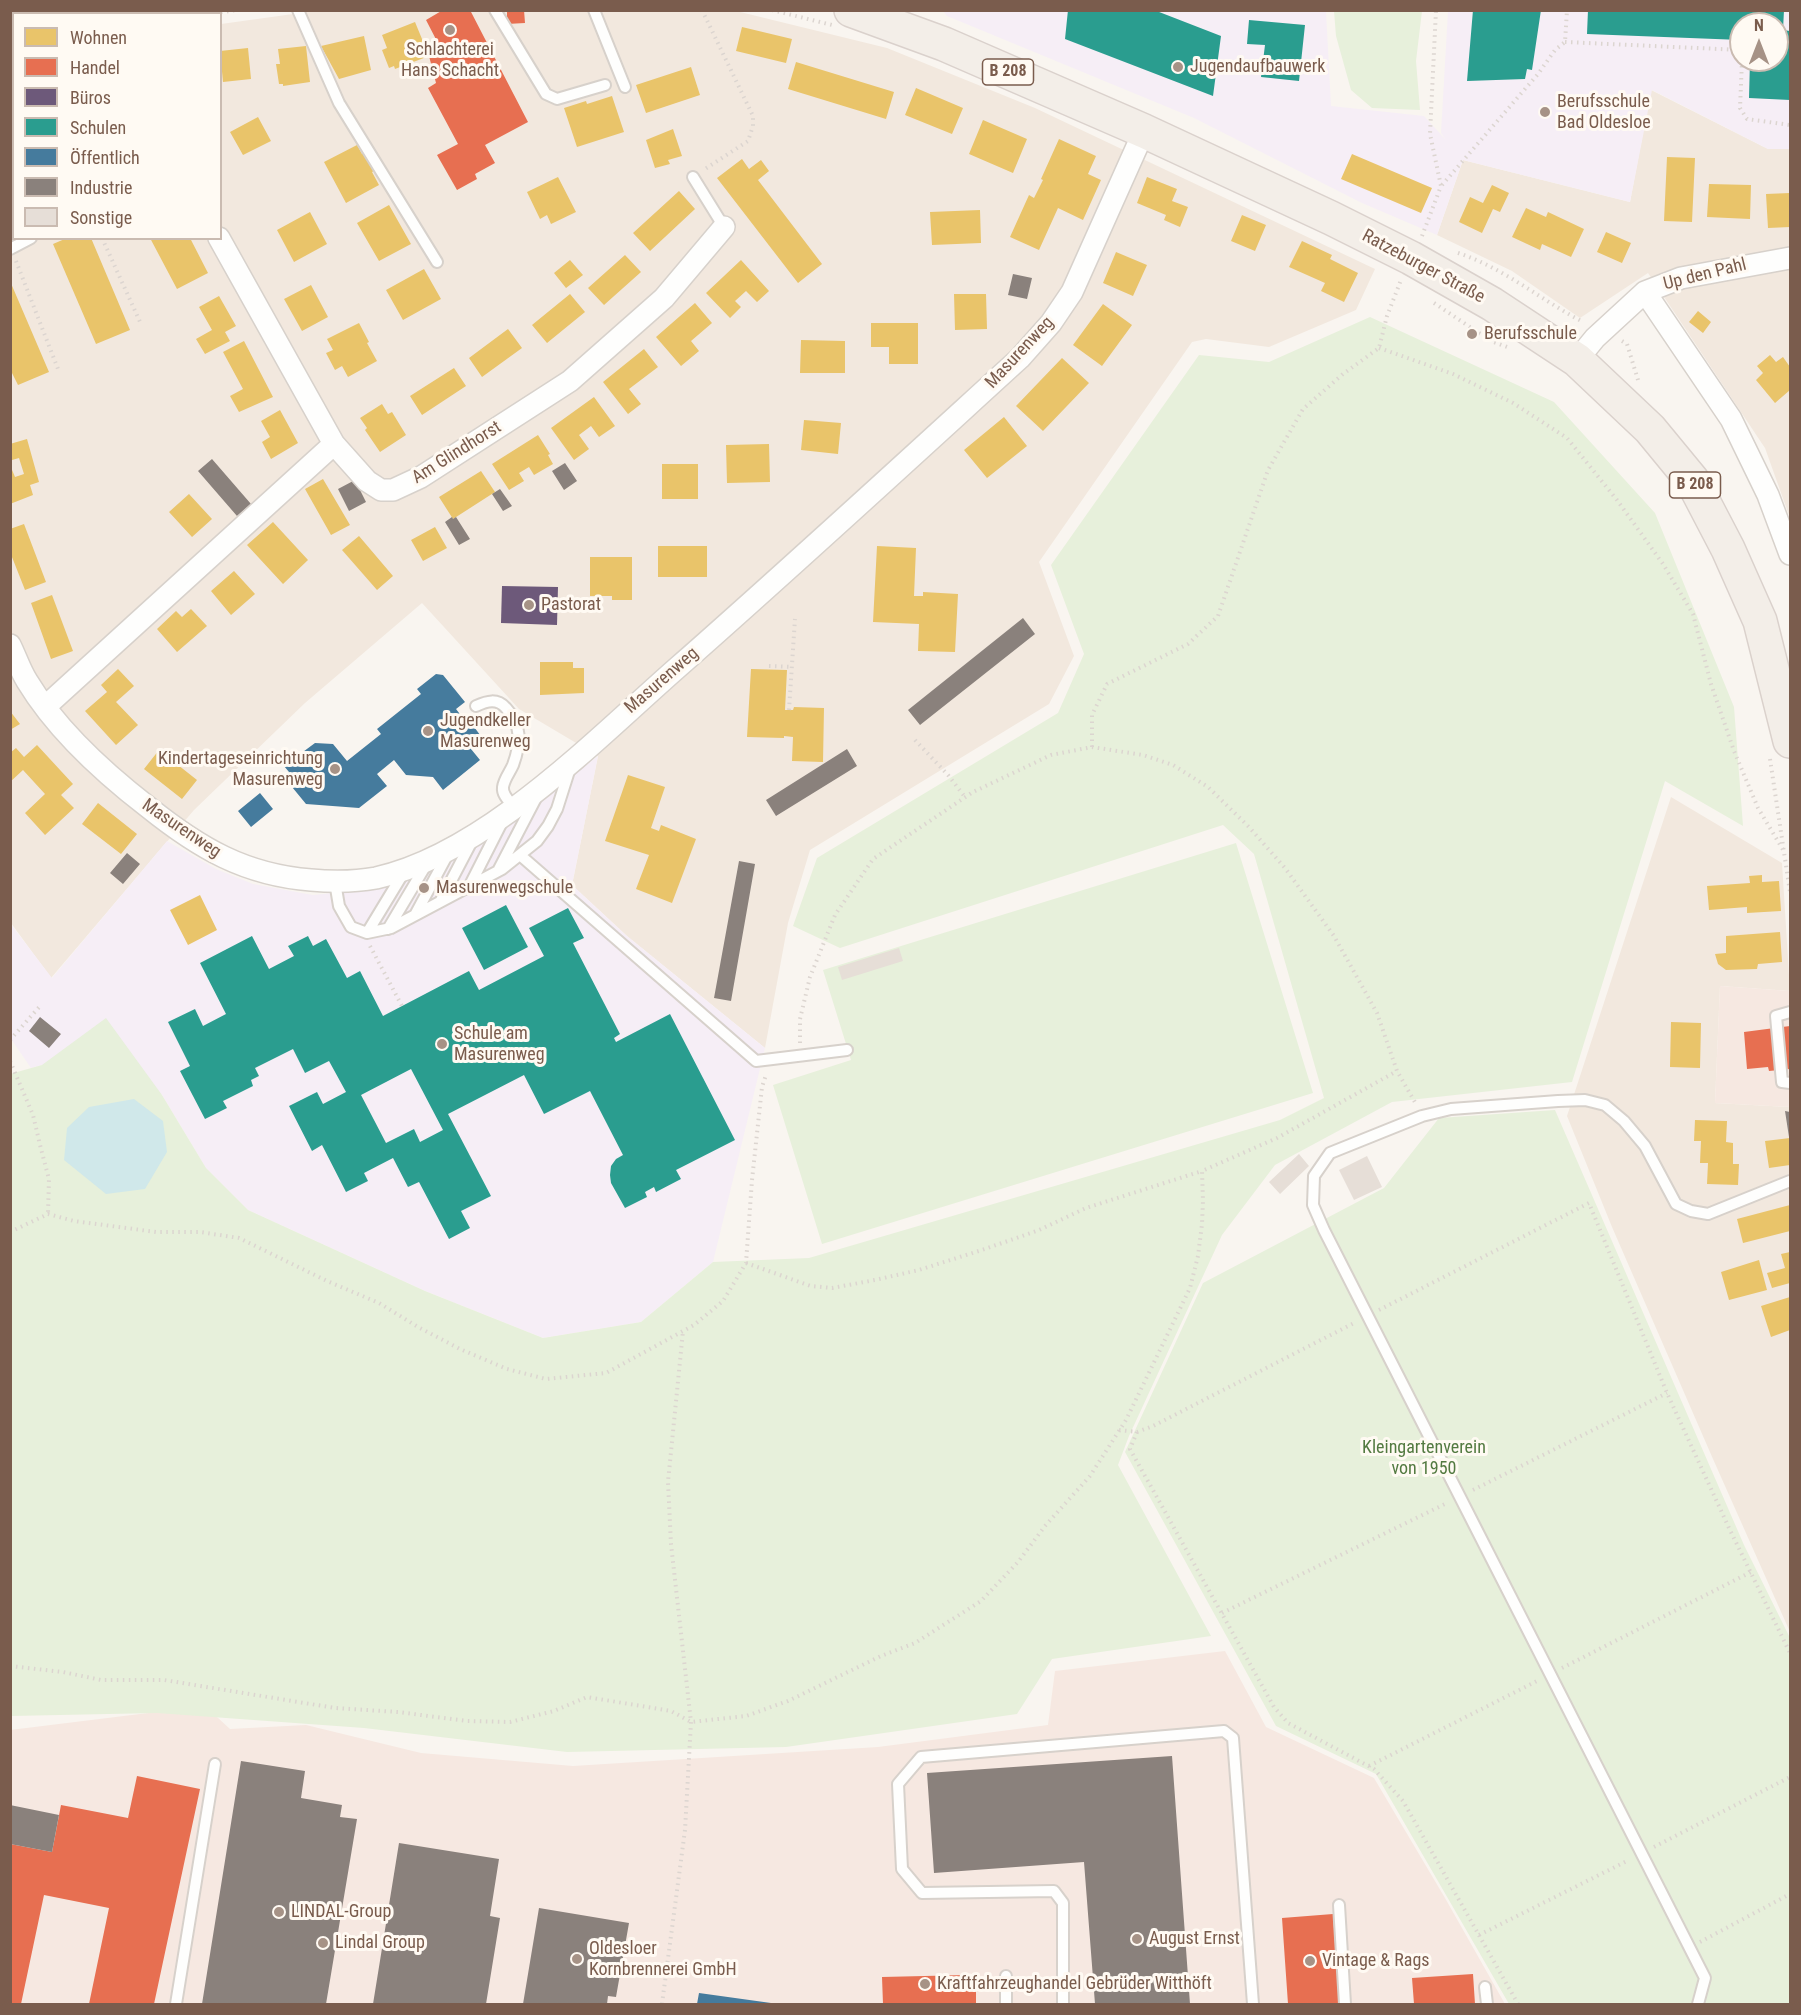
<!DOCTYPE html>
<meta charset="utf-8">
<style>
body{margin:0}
#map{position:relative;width:1801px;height:2015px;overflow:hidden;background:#f9f5f0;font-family:"Roboto Condensed",sans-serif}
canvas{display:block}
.frame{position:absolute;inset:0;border:12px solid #7a5c4d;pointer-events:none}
.legend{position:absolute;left:12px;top:12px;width:210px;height:228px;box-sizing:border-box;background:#fffaf3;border:2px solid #cabbb1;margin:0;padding:8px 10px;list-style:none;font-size:18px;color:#7a5c4d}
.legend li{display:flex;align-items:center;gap:12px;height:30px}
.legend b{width:30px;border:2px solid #cabbb1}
.north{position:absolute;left:1729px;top:12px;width:60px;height:60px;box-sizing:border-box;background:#fffaf3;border:2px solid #cabbb1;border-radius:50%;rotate:0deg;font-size:16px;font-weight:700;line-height:24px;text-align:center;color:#7a5c4d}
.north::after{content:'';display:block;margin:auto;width:21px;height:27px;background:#a69286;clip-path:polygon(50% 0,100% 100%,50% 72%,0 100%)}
</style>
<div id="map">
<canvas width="1801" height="2015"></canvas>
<div class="frame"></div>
<ul class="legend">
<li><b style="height:16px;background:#e9c46a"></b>Wohnen</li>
<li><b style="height:16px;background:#e76f51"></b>Handel</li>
<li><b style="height:16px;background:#6d597a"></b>Büros</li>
<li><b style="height:16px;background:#2a9d8f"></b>Schulen</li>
<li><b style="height:16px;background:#457b9d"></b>Öffentlich</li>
<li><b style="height:16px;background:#8a817c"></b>Industrie</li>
<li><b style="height:16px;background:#e6ded7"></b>Sonstige</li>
</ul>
<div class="north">N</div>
</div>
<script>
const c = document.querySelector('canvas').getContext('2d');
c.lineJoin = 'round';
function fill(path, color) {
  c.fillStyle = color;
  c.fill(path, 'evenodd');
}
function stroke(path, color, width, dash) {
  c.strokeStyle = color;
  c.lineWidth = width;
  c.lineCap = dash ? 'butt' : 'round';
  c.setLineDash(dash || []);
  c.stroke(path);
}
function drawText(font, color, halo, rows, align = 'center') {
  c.font = font + ' "Roboto Condensed",sans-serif';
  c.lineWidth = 6;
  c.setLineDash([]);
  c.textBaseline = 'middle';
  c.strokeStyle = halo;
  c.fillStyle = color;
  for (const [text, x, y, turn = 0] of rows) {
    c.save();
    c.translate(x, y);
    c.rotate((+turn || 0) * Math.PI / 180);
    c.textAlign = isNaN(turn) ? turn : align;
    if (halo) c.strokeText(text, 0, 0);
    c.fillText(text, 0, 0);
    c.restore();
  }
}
fill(new Path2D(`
 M322,10H732L887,48L1035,108L1375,269L1356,310L1269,347L1206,339L1192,342L1039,562L1074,656L1049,704L810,850L788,923L765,1048L627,936L572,885L598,756L519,709L422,603L305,703L194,810L51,978L11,923V44L14,43V238H220L221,24Z
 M1651,90L1768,149H1790V518L1765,448L1648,273L1580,318L1512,271L1437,235L1463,160L1630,202Z
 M1671,797L1782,863L1790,991L1720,986L1715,1103L1790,1107V1632L1713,1459L1612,1227L1567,1116Z`), '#f2e8de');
fill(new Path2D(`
 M1720,986L1790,991V1107L1715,1103Z
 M1225,1651L1266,1727L1374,1778L1445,1898L1505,2004H11L10,1730L205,1706L230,1729L306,1725L421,1753L573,1766L878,1747L1048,1725L1055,1671Z`), '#f6e8e1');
fill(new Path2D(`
 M943,11H1326L1331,106L1424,116L1446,140L1441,133L1448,11H1790V149H1768L1652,90L1630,202L1463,160L1437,235L1362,203L1194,118L947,16ZM1741,24H1777V60H1741Z
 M598,756L572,885L627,936L765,1048L713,1262L641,1322L543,1338L425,1291L248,1210L206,1168L162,1095L42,1065L31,1068L11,1039L10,923L52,978L167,841L216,869L253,884L313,895L375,889L401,883L436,868L472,849L507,827Z`), '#f6eef6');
fill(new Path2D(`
 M1334,11H1422L1416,61L1420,110L1372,108L1351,90L1336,36Z
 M1370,317L1554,402L1655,513L1734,707L1743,826L1665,781L1572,1082L1392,1102L1275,1165L1222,1235L1129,1436L1118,1465L1211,1636L1052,1659L1017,1714L786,1747L567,1752L364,1728L157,1713L11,1716L10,1074L42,1065L106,1018L162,1095L206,1168L248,1210L425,1291L543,1338L641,1322L713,1262L809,1258L1280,1120L1324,1098L1254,854L1223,825L840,948L793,926L817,858L1058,713L1084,654L1051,565L1199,355L1269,362Z
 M1236,843L1313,1093L822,1244L773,1085L851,1060L823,970Z
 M1555,1110L1744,1545L1790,1638V2004H1509L1376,1774L1276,1726L1125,1452L1203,1283L1384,1188L1439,1118Z`), '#e7f0db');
fill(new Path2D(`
 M134,1099L163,1121L167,1152L145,1189L106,1194L64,1160L67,1128L89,1107Z`), '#d0e8ea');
fill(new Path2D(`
 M415,22L429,56L395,69L394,66L389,68L382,50L387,48L382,35Z
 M742,27L792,39L786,63L736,51Z
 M364,36L371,70L339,79L321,46Z
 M306,46L310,82L283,86V84H279L276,64H280L278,49Z
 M248,48L251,79L223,82L220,51Z
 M10,59H14V114H10Z
 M796,62L894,92L886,119L788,89Z
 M691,67L700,95L646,113L636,85Z
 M916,88L963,108L952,134L905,115Z
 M612,96L624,132L577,147L564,108L586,101L587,104Z
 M258,117L271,141L243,155L230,132Z
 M983,120L1027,139L1013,173L969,154Z
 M673,129L682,156L668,160L670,164L655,168L646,140Z
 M1059,139L1096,156L1088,174L1101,180L1083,220L1058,208L1039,250L1010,237L1029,195L1034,198L1043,180L1041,179Z
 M357,145L362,154L365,152L374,171L372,172L379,185L346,203L324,162Z
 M1352,154L1432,188L1421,213L1341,179Z
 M1667,157L1695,158L1692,222L1664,221Z
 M742,159L749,169L761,160L769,171L758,180L822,264L798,283L717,178Z
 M558,177L576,212L551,224L547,215L540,219L527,192Z
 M1147,177L1177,189L1172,201L1188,207L1180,227L1164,220L1166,215L1137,203Z
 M1709,184L1751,185L1750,219L1707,217Z
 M1492,185L1509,193L1500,212L1493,209L1482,233L1459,222L1470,197L1483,203Z
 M679,191L695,209L650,251L633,233Z
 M1790,193V227L1768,228L1766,194Z
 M389,205L411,244L379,261L357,223Z
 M1526,208L1546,217L1548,212L1584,229L1571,257L1542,244L1540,250L1512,237Z
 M980,210L981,243L932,245L930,212Z
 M310,212L327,244L294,262L277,230Z
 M1242,215L1266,225L1255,251L1231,241Z
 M1606,232L1631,243L1622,263L1597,252Z
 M67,238H91L130,330L96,344L53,244Z
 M150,238H190L208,273L177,289Z
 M1302,241L1332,255L1330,259L1358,273L1344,302L1321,291L1325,283L1289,267Z
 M1116,252L1147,265L1133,296L1103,283Z
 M625,255L641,272L604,305L588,288Z
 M570,260L583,275L566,288L554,273Z
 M741,260L769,291L757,302L746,291L735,301L741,307L730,318L706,293Z
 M424,269L441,299L403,320L386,290Z
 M10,281L49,372L18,385L10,369Z
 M311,285L328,317L302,331L284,299Z
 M570,294L585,312L547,343L532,325Z
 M954,294H986L987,329L955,330Z
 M219,296L236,326L225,332L230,341L205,354L196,339L212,330L199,307Z
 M695,303L712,323L691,341L699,351L681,366L656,337Z
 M1103,304L1132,325L1102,366L1073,345Z
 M1698,311L1711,322L1703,333L1689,322Z
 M359,323L369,342L367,343L377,361L348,377L342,366L335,370L326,353L333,350L327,339Z
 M871,323H918V364H889V347H871Z
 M508,329L522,348L482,377L469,358Z
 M801,340L845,341V373H800Z
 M244,341L273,397L239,412L230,396L243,389L223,352Z
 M644,349L658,367L629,389L641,404L628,414L603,382Z
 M1770,355L1776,362L1783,357L1790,367V390L1775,403L1756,380L1763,373L1757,366Z
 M1062,358L1089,383L1043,431L1016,406Z
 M454,368L466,386L422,415L410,396Z
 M594,397L615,426L599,437L591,426L579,435L589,449L574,460L551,428Z
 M382,404L388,414L392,412L406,435L380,452L365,430L367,428L360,418Z
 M280,410L298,443L271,459L262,442L270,437L261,421Z
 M1004,417L1027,446L987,478L964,450Z
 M804,420L841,423L838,454L801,450Z
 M538,435L550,454L548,455L553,464L534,475L529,467L519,473L524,481L509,490L492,464Z
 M27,439L39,482L30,485L33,495L10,504V465L15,477L24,474L19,458L12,460L10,444Z
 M769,444L770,482L727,483L726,445Z
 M662,464H698V499H662Z
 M481,471L495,492L453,519L439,497Z
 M323,479L350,525L331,535L305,489Z
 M189,494L212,519L192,537L169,512Z
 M273,522L308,560L283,584L247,545Z
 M24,524L46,582L25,590L10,552V529Z
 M435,527L447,548L423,561L411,540Z
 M359,536L393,576L377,590L342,550Z
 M658,546H707V577H658Z
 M877,546L916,548L914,596H923V592L958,594L955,652L918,651L919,624L873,622Z
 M590,557H632V600H612V596H590Z
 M234,571L255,594L231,615L211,591Z
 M52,595L73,651L51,659L31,603Z
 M191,609L207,626L177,652L157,629L176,611L182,617Z
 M540,662H573V668H584V693L540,695Z
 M118,669L134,686L116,702L138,725L116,745L85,711L107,692L101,685Z
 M751,669L787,670L785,710H793L794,707L824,708L823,762L792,761L793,737L784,736V738L747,737Z
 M10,711L20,724L10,730Z
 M37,745L73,784L61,795L74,808L45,835L25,813L45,794L23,770L10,782V753L16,748L24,757Z
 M159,750L197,780L182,799L144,769Z
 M628,775L665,787L651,828L659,831L661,825L696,839L672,903L636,889L649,855L605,841Z
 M98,803L137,834L121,854L82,824Z
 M1762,875V882L1779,881L1781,911L1747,913V907L1709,910L1707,886L1750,883L1749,876Z
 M200,895L217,930L188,945L170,910Z
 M1780,932L1782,962L1758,964L1757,969L1726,970L1718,964L1715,954L1726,953V936Z
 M1671,1022L1701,1023L1700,1068L1670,1067Z
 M1695,1120L1727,1121L1726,1142L1733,1143V1164H1739L1738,1185L1707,1184L1708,1163H1700L1701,1141H1694Z
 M1790,1138V1165L1769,1168L1765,1141Z
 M1790,1205V1231L1743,1243L1737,1219Z
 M1790,1252V1283L1772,1288L1767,1273L1785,1268L1781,1254Z
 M1759,1260L1767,1290L1729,1300L1721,1272Z
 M1790,1297V1330L1771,1337L1761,1306Z`), '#e9c46a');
fill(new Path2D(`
 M443,10H470L528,122L485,145L495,163L475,174L477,179L457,190L437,155L458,144L428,88L436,83L429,56L441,49L426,20Z
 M507,10H524L525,23L507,24Z
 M1790,1026V1069L1769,1071L1768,1067L1747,1069L1744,1032Z
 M137,1776L200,1789L154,2004H89L109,1908L44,1895L21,2004H10V1844L52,1852L61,1805L128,1818Z
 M1333,1914L1339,2004H1288L1282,1918Z
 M1473,1974L1475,2004H1414L1412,1978Z
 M967,1975V1991H976V2004H883L882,1977Z`), '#e76f51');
fill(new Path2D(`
 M502,586L558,587L557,625L501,623Z`), '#6d597a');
fill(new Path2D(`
 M1068,10H1154L1221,36L1213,96L1065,39Z
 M1473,10H1541L1532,70L1527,69L1525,79L1467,81Z
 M1588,10H1784L1783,30L1790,31V100L1749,98L1750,60H1777V24H1741V40L1587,34Z
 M1249,20L1305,25L1299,81L1261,77L1265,45L1247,44Z
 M506,905L528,947L484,970L462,928Z
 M568,908L584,938L573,943L620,1034L614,1038L616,1042L670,1014L735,1140L676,1170L681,1179L656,1192L654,1187L645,1192L647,1197L625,1208L611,1183L610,1175L611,1166L616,1159L623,1155L590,1091L544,1114L524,1075L448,1114L491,1196L461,1211L470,1228L449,1239L419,1182L408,1187L393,1158L364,1173L368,1181L346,1192L322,1145L312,1151L289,1106L317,1092L323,1104L346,1092L329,1061L305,1073L293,1049L255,1068L259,1076L251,1080L253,1086L223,1101L227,1108L205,1119L180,1071L190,1066L168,1022L195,1009L203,1026L226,1014L200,963L252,936L269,969L294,956L288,946L308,936L313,946L326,939L347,978L360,971L383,1016L469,971L479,990L544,956L529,928ZM411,1069L443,1130L420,1142L414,1129L386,1143L361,1095Z`), '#2a9d8f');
fill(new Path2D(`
 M436,674L443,675L465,702L456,709L466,722L469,720L483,739L471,749L480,760L443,790L433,777L406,775L394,760L377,774L387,786L359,808L306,804L283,776L289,772L284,766L315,743L333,744L347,761L381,734L377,729L421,694L417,689Z
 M260,793L273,809L251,827L238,811Z
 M699,1993L771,2003V2004H697Z`), '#457b9d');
fill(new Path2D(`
 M1013,274L1032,278L1027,299L1008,295Z
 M212,459L251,504L237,516L198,471Z
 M565,463L577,481L564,490L552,471Z
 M355,480L366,502L349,511L338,489Z
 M500,489L512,506L503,511L492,494Z
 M452,517L453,519L456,517L470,539L459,545L445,522Z
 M1023,618L1035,634L920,725L908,710Z
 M847,749L857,766L776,816L766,800Z
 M127,853L140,864L123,884L110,873Z
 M739,861L755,864L731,1001L714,998Z
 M40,1017L61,1034L49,1048L29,1031Z
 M1785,1111L1790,1112V1137H1789Z
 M1172,1756L1190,2004H1095L1084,1862L934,1873L927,1773Z
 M241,1761L305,1771L301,1798L342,1805L340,1817L357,1819L326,2004H202Z
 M10,1805L59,1815L52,1852L10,1844Z
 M399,1843L499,1859L490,1916L500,1918L486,2004H373Z
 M539,1908L629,1923L616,1997L608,1996L607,2004H523Z`), '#8a817c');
fill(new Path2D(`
 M899,948L903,961L842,980L838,967Z
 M1299,1154L1309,1166L1280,1194L1269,1182Z
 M1367,1156L1382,1187L1354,1200L1339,1170Z`), '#e6ded7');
const lane = new Path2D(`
 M298,10L339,103L437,262
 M495,10L546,94L557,99L605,85
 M594,10L625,87
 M693,177L724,227
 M10,249L31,238
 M476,706C487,701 497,698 506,708C522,725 521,743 513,765C510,772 504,779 503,787C502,795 509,801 514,807
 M520,855L756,1061L847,1050
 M499,869L536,798
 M335,882L339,906L351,927L367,933L391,928L502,869L537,841L548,826L557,809L570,768
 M469,887L502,822
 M440,902L473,839
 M415,915L449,852
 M388,929L426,865
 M367,933L404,872
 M1790,1012L1776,1016L1782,1082L1790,1083
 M1339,1905L1345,2004
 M1006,1976V2004
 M1485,1987L1487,2004
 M176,2004L215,1764
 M1063,2004V1903L1054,1891L922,1893L902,1869L898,1784L921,1757L1224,1731L1233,1738L1253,2004
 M1698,2004L1705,1978L1324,1230L1313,1205L1314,1176L1330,1153L1422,1116L1451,1109L1558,1101L1585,1100L1605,1105L1624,1121L1645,1146L1676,1204L1691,1211L1708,1214L1790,1181`);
const street = new Path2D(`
 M219,238L334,444L367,481L381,490H393L421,477L570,381L664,298L724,227
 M1645,292L1731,419L1768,495L1790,554
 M1577,360L1595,338L1645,292L1681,278L1790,258
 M10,645C16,657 20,670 27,681C56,729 104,773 148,807C199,848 245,875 311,880C333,882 354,882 376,878C485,854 595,740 677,668C793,566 906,462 1020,358L1051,323L1072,292L1144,131
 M46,706L334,444`);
const primary = new Path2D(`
 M851,10L944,44L1144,131L1331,218L1411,258L1492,304L1577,360L1650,429L1692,480L1728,549L1760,621L1790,741
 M93,14L118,10
 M10,20H14`);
stroke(lane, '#d7d1cb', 14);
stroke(street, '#d7d1cb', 24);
stroke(primary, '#dad1cc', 36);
stroke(new Path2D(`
 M702,10L753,116V126L748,141L705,169
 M772,10L832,25
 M209,14L237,10
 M1565,42L1741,50
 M1742,60L1740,108L1747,119L1790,125
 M1442,185L1538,74L1555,50L1565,42L1567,10
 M1422,236L1441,186L1430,134L1436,10
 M102,238L141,324
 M1458,253C1504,268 1541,300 1583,322
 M16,261L58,369
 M1434,303L1491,341L1507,347
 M1622,341L1627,344L1638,380
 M1379,348L1453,374L1513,403L1567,438L1617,500L1663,564L1693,614L1711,684L1734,751L1758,808L1785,853
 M769,666L792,667
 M789,710L795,619
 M915,740L948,775L965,797
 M1092,747V715L1107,684L1188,644L1218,616L1268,470L1303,409L1343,374L1379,348L1387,316L1401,280
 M1770,759L1790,892
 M370,946L402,1006
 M10,1040L41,1005
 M800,1043V1019L810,977L835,915L873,859L973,792L1051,755L1092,747L1143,755L1173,765L1208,787L1249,827L1285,868L1334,936L1377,1013L1397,1071L1416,1104
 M10,1061L33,1115L41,1149L49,1179L48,1214
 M10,1232L48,1214L74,1221L156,1232H200L239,1238L327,1281L379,1303L418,1327L460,1349L507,1369L546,1379L606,1373L694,1325L723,1301L746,1263L752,1180L762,1087L766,1075
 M746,1263L811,1286L832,1288L875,1280L919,1270L985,1249L1039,1230L1086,1208L1202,1171
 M1379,1310L1589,1203L1667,1393L1729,1528L1790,1653
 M1119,1430L1137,1432L1153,1426L1356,1322
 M1137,1432L1130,1449L1274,1707L1288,1723L1374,1769L1403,1801L1518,2004
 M1473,1490L1667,1393
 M1222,1613L1447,1503
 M10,1666L63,1672L101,1680H164L335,1708L398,1712L467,1721L510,1722L554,1711L587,1697L671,1711L691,1722L746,1716L788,1701L881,1656L915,1643L981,1601L1018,1562L1045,1526L1090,1476L1126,1420L1190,1288L1198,1256L1202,1224L1203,1201L1202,1171L1277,1138L1397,1071
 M1562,1668L1751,1572
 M1369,1766L1539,1680
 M1654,1847L1790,1777
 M1479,1935L1629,1860
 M1700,1942L1790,1894
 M662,2004L685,1830L691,1722L671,1544L668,1482L683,1331`), '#dcd5d0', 4, [1.5, 4.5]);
stroke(lane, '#fefefd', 10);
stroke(street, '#fefefd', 21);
stroke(primary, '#f3eee8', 33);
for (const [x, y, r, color] of [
 [450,30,6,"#a69286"],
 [1178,67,6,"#a69286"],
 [1545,112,6,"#a69286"],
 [1472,334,6,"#a69286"],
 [529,605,6,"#a69286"],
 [428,731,6,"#a69286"],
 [335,769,6,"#a69286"],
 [424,888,6,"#a69286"],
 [442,1044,6,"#a69286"],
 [279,1912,6,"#a69286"],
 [1137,1939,6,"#a69286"],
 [323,1943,6,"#a69286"],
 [577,1959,6,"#a69286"],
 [1310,1961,6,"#a69286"],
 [925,1984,6,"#a69286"]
]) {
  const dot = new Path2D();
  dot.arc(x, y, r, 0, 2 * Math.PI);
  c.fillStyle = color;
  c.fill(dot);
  stroke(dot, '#fffaf3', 2);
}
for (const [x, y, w] of [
 [1008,72,51],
 [1695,485,51]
]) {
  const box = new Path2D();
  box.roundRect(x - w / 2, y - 13, w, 26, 4.5);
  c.fillStyle = '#fffaf3';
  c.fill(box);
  stroke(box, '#7a5c4d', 1.5);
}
drawText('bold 16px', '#7a5c4d', null, [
 ["B 208",1008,72],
 ["B 208",1695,485]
]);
drawText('18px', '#7a5c4d', '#fffaf3', [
 ["Schlachterei",450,50,"center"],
 ["Hans Schacht",450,71,"center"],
 ["Jugendaufbauwerk",1190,67],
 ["Berufsschule",1557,102],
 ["Bad Oldesloe",1557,123],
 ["Berufsschule",1484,334],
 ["Pastorat",541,605],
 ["Jugendkeller",440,721],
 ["Masurenweg",440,742],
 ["Kindertageseinrichtung",323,759,"right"],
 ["Masurenweg",323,780,"right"],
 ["Masurenwegschule",436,888],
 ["Schule am",454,1034],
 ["Masurenweg",454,1055],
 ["LINDAL-Group",291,1912],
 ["August Ernst",1149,1939],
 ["Lindal Group",335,1943],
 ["Oldesloer",589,1949],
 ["Kornbrennerei GmbH",589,1970],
 ["Vintage & Rags",1322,1961],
 ["Kraftfahrzeughandel Gebrüder Witthöft",937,1984]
], 'left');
drawText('18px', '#7a5c4d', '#fffaf3', [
 ["Ratzeburger Straße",1423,267,28],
 ["Up den Pahl",1705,275,-14],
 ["Masurenweg",1020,353,-47],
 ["Am Glindhorst",457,453,-32],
 ["Masurenweg",662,681,-41],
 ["Masurenweg",181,829,34]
]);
drawText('18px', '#537a41', '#fffaf3', [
 ["Kleingartenverein",1424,1448],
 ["von 1950",1424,1469]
]);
</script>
